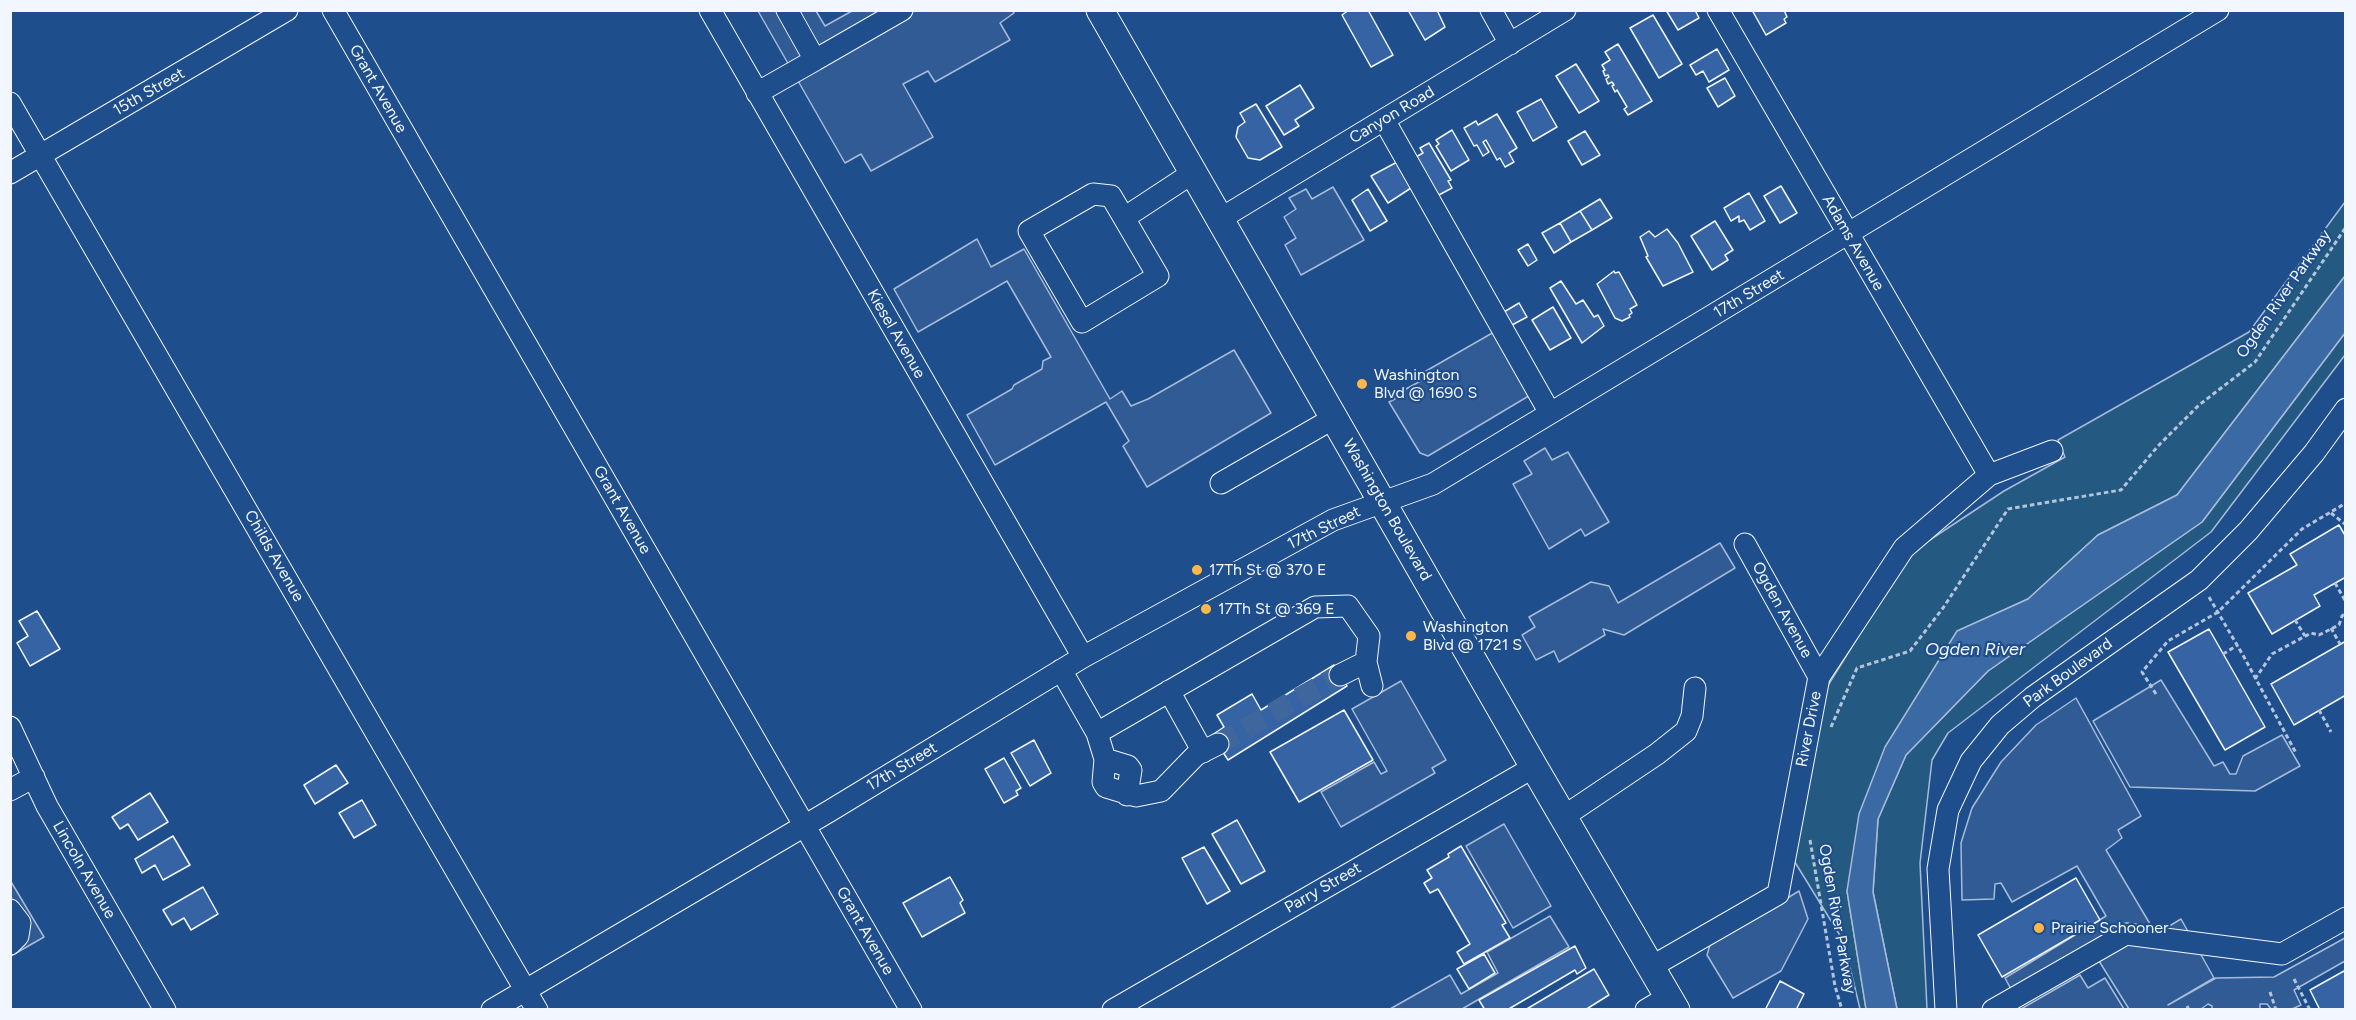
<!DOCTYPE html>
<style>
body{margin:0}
#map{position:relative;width:2356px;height:1020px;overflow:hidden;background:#1f4e8c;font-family:Figtree,sans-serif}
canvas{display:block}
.frame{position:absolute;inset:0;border:12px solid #f2f6ff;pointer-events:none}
</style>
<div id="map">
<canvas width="2356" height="1020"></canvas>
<div class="frame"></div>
</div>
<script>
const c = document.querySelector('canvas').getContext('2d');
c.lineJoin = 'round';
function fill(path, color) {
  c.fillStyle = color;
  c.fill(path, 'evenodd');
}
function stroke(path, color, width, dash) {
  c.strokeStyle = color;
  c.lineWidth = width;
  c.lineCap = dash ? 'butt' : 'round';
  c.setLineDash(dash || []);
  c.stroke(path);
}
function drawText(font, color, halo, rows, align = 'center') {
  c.font = font + ' Figtree,sans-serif';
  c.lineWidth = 4.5;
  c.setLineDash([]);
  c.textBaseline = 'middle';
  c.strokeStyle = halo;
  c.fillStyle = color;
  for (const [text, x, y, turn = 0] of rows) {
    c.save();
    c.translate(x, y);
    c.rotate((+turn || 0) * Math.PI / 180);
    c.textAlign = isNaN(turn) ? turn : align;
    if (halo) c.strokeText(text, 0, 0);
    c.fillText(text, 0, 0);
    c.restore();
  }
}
const green = new Path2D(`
 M2345,202V276L2177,495L2098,535L2028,599L1958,631L1847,891L1866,1009H1860L1844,942L1793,859L1827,687L1910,553L2004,491L2065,457L2058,440L2249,332Z
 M2345,333V355L2211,532L1948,733L1932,760L1920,863L1927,1009H1897L1873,892L1878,819L1906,755L1988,671L2202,522Z`);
fill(green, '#245a82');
stroke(green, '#a8bbd7', 1.5);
const parking = new Path2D(`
 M1012,10L1014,13L1000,23L1010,40L935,82L928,71L903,84L933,137L871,171L861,154L845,163L758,11H816L825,26L852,11Z
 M1333,187L1364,240L1301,275L1285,245L1296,238L1284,217L1296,209L1289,198L1306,189L1312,199Z
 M977,239L991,267L1024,249L1110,399L1122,391L1131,406L1148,399L1234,350L1271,413L1147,487L1123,446L1129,441L1106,402L995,465L967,415L1012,389L1014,385L1042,369L1043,361L1051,357L1007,281L918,332L894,289Z
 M1501,328L1537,391L1428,456L1420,453L1389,402L1395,399L1393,396L1428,377L1426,371Z
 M1545,448L1552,460L1568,452L1609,522L1585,536L1581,529L1549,549L1513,484L1532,474L1524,461Z
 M1720,543L1735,568L1624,635L1603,629L1605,635L1559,662L1554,651L1536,660L1522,635L1535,627L1529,617L1591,582L1609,586L1618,603Z
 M2161,680L2214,766L2223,762L2230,774H2236L2243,756L2282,735L2300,766L2255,791L2130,787L2093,721Z
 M1401,681L1446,760L1432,768L1435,773L1341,827L1321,792L1374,762L1381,774L1387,771L1352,709Z
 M2076,698L2141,816L2118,830L2122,838L2106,850L2156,934L2181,919L2214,978L2168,1005L2216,978L2274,977L2345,938V961L2294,990L2301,1005L2292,1009H2271L2267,1004H2260V1010L2212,1009V1006L2208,1004L2201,1009H2129L2099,961L2019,1004L2005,978L2106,916L2077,866L2012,902L2001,883L1995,884L1994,899L1962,900L1961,843L1972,808L2001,762L2036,725Z
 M1504,824L1551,906L1513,928L1466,846Z
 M10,880L44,937L11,956H10Z
 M1799,891L1808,919L1781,971L1733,998L1707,955L1710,945Z
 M1550,916L1569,947L1462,1009H1390L1450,975L1461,994L1498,973L1487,952Z
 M2080,975L2088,988L2105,978L2124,1009H2021Z`);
fill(parking, '#305b95');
stroke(parking, '#a8bbd7', 1.5);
const water = new Path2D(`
 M2345,276V333L2202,522L1988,671L1906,755L1878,819L1873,892L1897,1009H1866L1847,891L1859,814L1885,747L1957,631L2028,599L2098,535L2177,495Z`);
fill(water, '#3b69a3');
stroke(water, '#a8bbd7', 1.5);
const building = new Path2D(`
 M1349,10H1368L1393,55L1371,67L1342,15Z
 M1408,10H1437L1445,27L1425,40Z
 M1666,10H1695L1699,18L1678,30Z
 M1752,10H1784L1787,17L1784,19L1786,23L1766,35Z
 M1653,15L1682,64L1659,78L1630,28Z
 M1618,44L1652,101L1628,115L1624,109L1627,107L1617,90L1615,92L1612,86L1614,85L1612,82L1608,84L1606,79L1609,77L1608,75L1605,76L1603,71L1605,70L1602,65L1610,60L1605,52Z
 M1717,49L1729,70L1709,82L1703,71L1696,75L1690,65Z
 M1576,64L1599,101L1579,113L1556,76Z
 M1725,78L1735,96L1718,107L1707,88Z
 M1300,85L1314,108L1295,120L1299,126L1284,135L1266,106Z
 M1541,99L1557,127L1533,141L1517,112Z
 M1256,104L1282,147L1260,160L1248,158L1236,137L1238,127L1245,122L1240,113Z
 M1497,114L1517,148L1509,153L1514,162L1505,167L1500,158L1497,160L1486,140L1483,142L1489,152L1483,156L1477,145L1474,146L1464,128L1476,121L1478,125Z
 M1452,130L1469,160L1451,171L1436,146L1439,144L1436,140Z
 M1585,131L1600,155L1582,165L1568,141Z
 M1429,143L1451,180L1448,181L1452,188L1437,196L1414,158L1423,153L1420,148Z
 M1399,161L1411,188L1388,203L1371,176Z
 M1781,186L1797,213L1780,223L1764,196Z
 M1368,189L1387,221L1370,231L1352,200Z
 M1749,193L1765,221L1750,230L1744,220L1739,222V216L1731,221L1724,208Z
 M1600,199L1612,218L1592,230L1580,211Z
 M1580,211L1592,230L1571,242L1560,223Z
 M1715,221L1733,250L1725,255L1728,260L1712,270L1691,236Z
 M1560,223L1571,242L1554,253L1542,233Z
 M1667,229L1678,243L1693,272L1663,286L1646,257L1648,256L1640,237L1649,231L1655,237Z
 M1528,244L1537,260L1528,266L1518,250Z
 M1614,271L1615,273L1619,272L1637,305L1630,309L1632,313L1629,315L1630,317L1622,321L1615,318L1597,284Z
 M1561,281L1576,304L1583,300L1594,317L1598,315L1604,326L1582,343L1550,288Z
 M1519,303L1527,317L1512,325L1504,312Z
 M1553,307L1571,338L1550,350L1532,320Z
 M2339,525L2346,537V577L2314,595L2320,606L2272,634L2248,593L2297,565L2290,554Z
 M37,611L60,649L30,666L17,643L28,636L19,621Z
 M2209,629L2265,727L2225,750L2168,652Z
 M2346,641V695L2294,725L2271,684Z
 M1334,665L1347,686L1228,760L1212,735L1224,727L1217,715L1252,694L1261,710Z
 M1344,710L1373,760L1299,802L1270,752Z
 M1034,740L1051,773L1030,786L1011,753Z
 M1004,758L1021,788L1016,791L1018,795L1004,803L985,769Z
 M336,765L348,783L315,804L304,785Z
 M150,793L168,822L138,840L128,824L120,829L112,817Z
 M362,800L376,825L354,838L339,813Z
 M1237,820L1265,871L1241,884L1212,834Z
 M173,836L190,865L163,880L155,865L142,873L135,859Z
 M1461,846L1506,923L1502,925L1510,938L1464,964L1457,952L1470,944L1438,889L1430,893L1424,883L1432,878L1427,870L1449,857L1448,854Z
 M1204,847L1230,891L1207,904L1182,858Z
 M950,877L963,900L960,903L965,913L922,937L903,903Z
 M2076,878L2100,920L2002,977L1978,935Z
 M203,887L218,914L191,930L184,918L172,925L163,910Z
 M1575,946L1586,968L1577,974L1575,970L1507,1010H1485L1479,1000Z
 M1484,954L1495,973L1469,989L1457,969Z
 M1594,969L1609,995L1585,1010H1525Z
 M2344,971L2346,975V1010H2320L2310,990Z
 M1780,981L1804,994L1796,1010H1765Z`);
fill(building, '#3563a3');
stroke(building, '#f2f6ff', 1.5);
stroke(new Path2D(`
 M1218,744L1340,675`), '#3f679d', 21, [21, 10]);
const minor = new Path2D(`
 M333,10L911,1010
 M710,10L1083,657
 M1491,10L1510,44
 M1718,10L1989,475
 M815,60L902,10
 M757,93L815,60L787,10
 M10,103L537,1010
 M1384,120L1550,413
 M10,173L287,10
 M1124,218L1158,276L1082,322L1029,231L1093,194L1111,196L1124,218L1194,172
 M1220,219L1565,10
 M1221,483L1334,418
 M1745,544L1819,677
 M1061,670L1097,733L1315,607L1348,606L1369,636L1366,662L1372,686
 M1340,675L1366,662
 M1169,691L1203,752
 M10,727L47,806L165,1010
 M1097,733L1105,759L1103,782L1106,787L1136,796L1161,791L1196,755L1218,744
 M1105,759L1128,766L1131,770L1127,795
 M10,790L34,777
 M1563,817L1657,754L1686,731L1692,716L1695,688
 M10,910L20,923L18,936L10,944
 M1651,967L1778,894L1819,677L1904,548L1989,475L2052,451
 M492,1010L828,812L1083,657L1333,520L1433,484L2218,10
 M1113,1010L1534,767
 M1646,1010L1668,997
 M1946,1010L1938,869L1948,810L1971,761L2000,725L2033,697L2199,580L2248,531L2314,453L2346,409
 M1993,1010L2126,934L2282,954L2346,918`);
const major = new Path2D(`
 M1100,10L1534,767L1676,1010`);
stroke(minor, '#f2f6ff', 23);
stroke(major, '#f2f6ff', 29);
stroke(new Path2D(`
 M2331,513L2346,525
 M2335,583L2346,602
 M2209,597L2244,657L2296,753
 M2295,620L2305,636
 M2331,628L2340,644
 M2223,654L2238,645
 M2255,679L2272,654L2311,633L2319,635L2339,625L2342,616L2346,613
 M2156,694L2142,672L2168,641L2218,612L2302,529L2346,503
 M2319,710L2331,732
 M1831,727L1857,668L1910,651L1943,608L2008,509L2121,490L2158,446L2199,405L2255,362L2346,227
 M1810,840L1835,986L1842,1010
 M2294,979L2310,1010
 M2270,992L2276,1010
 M2187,1006L2189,1010`), '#b3c4dc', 3, [4.5, 3]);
stroke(minor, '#1f4e8c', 21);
stroke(major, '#1f4e8c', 27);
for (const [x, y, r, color] of [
 [1362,384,6,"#ffb74d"],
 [1197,570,6,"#ffb74d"],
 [1206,609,6,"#ffb74d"],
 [1411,636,6,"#ffb74d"],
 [2039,928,6,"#ffb74d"]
]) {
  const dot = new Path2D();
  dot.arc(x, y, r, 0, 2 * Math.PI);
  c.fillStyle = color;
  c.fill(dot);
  stroke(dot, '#1f4e8c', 2);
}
drawText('16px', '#f2f6ff', '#1f4e8c', [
 ["Grant Avenue",378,89,60],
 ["15th Street",149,92,-30],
 ["Canyon Road",1392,115,-31],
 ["Adams Avenue",1853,243,60],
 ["17th Street",1749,294,-31],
 ["Ogden River Parkway",2284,294,-55],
 ["Kiesel Avenue",896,334,60],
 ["Grant Avenue",622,510,60],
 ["Washington Boulevard",1387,510,60],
 ["17th Street",1324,528,-26],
 ["Childs Avenue",274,556,60],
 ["Ogden Avenue",1782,610,61],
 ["Park Boulevard",2068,673,-36],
 ["River Drive",1809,729,-79],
 ["17th Street",902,767,-31],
 ["Lincoln Avenue",84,870,60],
 ["Parry Street",1323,888,-30],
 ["Ogden River Parkway",1837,919,80],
 ["Grant Avenue",865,931,60]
]);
drawText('16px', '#f2f6ff', '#1f4e8c', [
 ["Washington",1374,375],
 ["Blvd @ 1690 S",1374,393],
 ["17Th St @ 370 E",1209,570],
 ["17Th St @ 369 E",1218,609],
 ["Washington",1423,627],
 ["Blvd @ 1721 S",1423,645],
 ["Prairie Schooner",2051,928]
], 'left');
drawText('italic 18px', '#f2f6ff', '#1f4e8c', [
 ["Ogden River",1975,650]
]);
</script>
